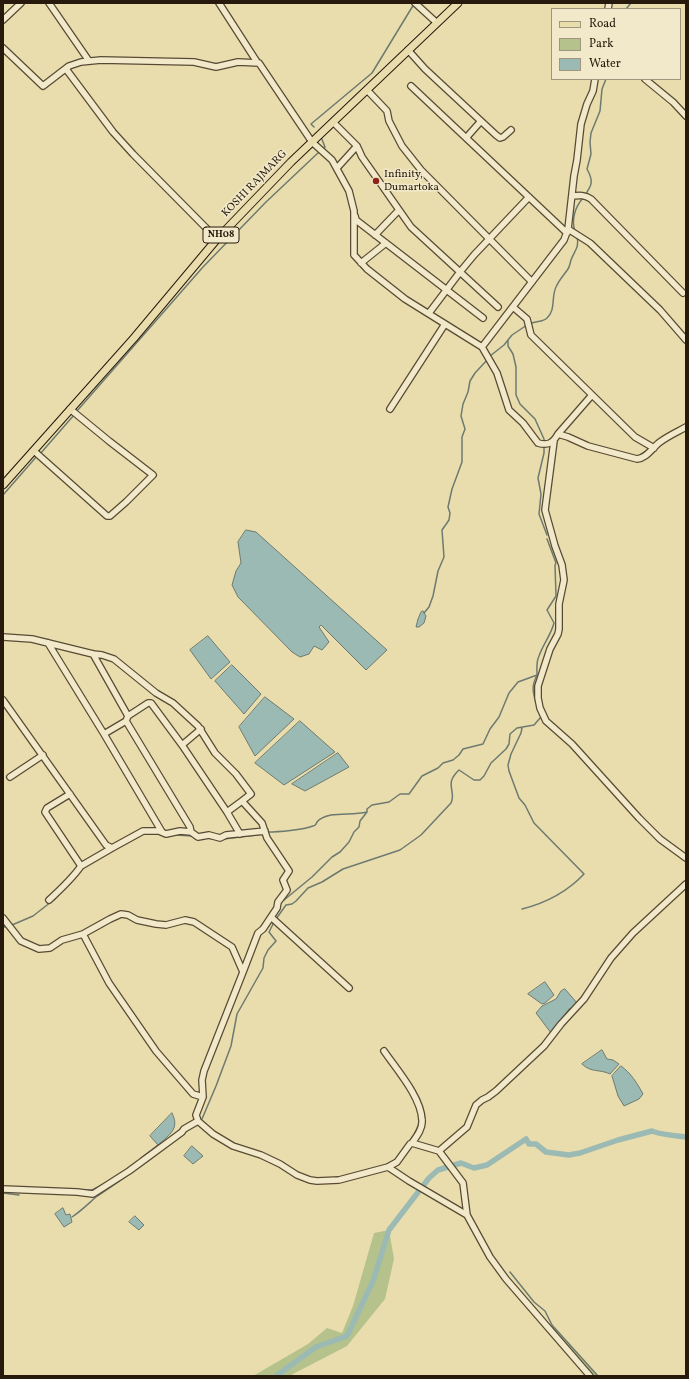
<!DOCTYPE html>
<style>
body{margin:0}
#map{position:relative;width:689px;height:1379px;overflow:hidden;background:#eaddad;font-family:Vollkorn,serif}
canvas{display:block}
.frame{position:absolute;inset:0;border:4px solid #271a0c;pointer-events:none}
.legend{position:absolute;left:551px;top:8px;width:130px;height:72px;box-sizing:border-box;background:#f1e9ca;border:1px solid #a0967e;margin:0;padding:5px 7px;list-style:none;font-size:12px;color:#271a0c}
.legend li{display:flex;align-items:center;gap:8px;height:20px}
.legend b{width:20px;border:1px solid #a0967e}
</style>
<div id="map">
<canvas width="689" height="1379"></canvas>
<div class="frame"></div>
<ul class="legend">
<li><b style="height:5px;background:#eaddad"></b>Road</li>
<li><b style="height:11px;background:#b5c28b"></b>Park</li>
<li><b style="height:11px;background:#9bbab3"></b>Water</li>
</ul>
</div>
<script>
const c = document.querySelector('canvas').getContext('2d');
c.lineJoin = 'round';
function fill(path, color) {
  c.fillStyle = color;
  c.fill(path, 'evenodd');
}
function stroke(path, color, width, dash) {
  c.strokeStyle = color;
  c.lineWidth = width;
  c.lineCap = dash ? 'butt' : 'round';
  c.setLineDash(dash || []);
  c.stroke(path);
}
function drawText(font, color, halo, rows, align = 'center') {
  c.font = font + ' Vollkorn,serif';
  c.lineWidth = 3;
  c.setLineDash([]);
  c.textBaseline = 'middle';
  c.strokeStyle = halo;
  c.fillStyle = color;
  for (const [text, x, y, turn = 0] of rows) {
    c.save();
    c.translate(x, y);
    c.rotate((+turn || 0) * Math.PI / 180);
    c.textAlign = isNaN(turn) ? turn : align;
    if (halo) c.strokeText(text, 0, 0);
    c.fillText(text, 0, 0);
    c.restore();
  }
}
fill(new Path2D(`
 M389,1230L394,1259L385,1299L347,1346L293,1374L291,1376H253L308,1344L327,1328L342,1333L353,1306L374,1233Z
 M552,1325L598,1376H590L549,1329Z`), '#b5c28b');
const water = new Path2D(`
 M246,530L256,532L387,650L366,670L321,625L319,627L329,642L322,650L314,646L309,654L300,657L292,652L238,597L232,585L236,571L241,563L238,542Z
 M423,611L426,616L424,623L419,627H416L418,619L421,612Z
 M208,636L230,662L211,679L190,650Z
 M232,665L261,694L244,714L215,681Z
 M265,697L294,719L255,756L239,727Z
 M300,721L335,752L284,785L255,763Z
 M338,753L349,767L305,791L292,784Z
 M545,982L554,995L545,1003L542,1004L528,994Z
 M565,989L577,1003L573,1008L569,1009L551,1033L536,1013L542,1006L556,999L561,991Z
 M602,1050L607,1059L613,1060L619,1064L610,1074C600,1069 591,1073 582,1064Z
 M621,1066C631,1073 637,1083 643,1094L639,1099L624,1106L618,1096L612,1076Z
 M172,1113C180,1129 170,1134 158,1145L150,1136Z
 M192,1146L203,1156L193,1164L184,1156Z
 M63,1208L66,1215L70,1214L72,1222L64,1227L55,1214Z
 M135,1216L144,1225L139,1230L129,1222Z`);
fill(water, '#9bbab3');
stroke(water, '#6d7a70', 1);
stroke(new Path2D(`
 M626,9L631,3
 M314,127L311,124L372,73L414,4
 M321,137L325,147L323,148
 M585,195C593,184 593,180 587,169L591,154L590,142L591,133L600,111L602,89L606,79
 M575,231C571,220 575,207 583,198
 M530,324C536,320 542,323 547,318C556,310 551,297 556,287C559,280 564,275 568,269C570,266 570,263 571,260C574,252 580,246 577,237
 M508,340V346L513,354L516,367V395L520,404L535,419L544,439V442
 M490,356L504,345L512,335L527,325
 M76,412L203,267L266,202L319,152
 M544,445V453L538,478L541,494L539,514L547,535
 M40,454L74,415
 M3,495L37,456
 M424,613L429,607L433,596L438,571L444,557L442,530L449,520L450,513L448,507L452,489L462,462V437L465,429L461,416L463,404L468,392L470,381L475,373L488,359
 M536,702C532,691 532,685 537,675
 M267,832C278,832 303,830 313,826C317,825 315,825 317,822C320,818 326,816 331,815C343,813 355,815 367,812V809L372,805L389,802L400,794H409L422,776L438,768L443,763L453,760L459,755L463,749L483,744L490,729L499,717L509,693L518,682L537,675C537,668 536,662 539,656C543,644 551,635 554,623L547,610L556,596L555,565L556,563L547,539
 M152,834H160
 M176,835L192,836
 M207,838L219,840
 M224,839L264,834
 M54,900L59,894
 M284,900L312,877L332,857L340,852L349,842L354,832L359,827L360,821L367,812
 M522,909C546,903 567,892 584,874L534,823L525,805L519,798L509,771L508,765L511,754L521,733L522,728
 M276,919L286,905L292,904L296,901L308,888L322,882L343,869L400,850L421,835L451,803C457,791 443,785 459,770L474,780H480L484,776L491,763L506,749L509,744L510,734L517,728L534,725L541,717
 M12,925L33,916L51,902
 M3,927H5
 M202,1119L216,1086L231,1046L237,1014L263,968L264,958L268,950L276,941L269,932L274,922
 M184,1133L192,1127
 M141,1158L158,1145
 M79,1190H92L104,1184
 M3,1193L19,1195
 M72,1217C81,1211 88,1204 96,1197C119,1181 143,1166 165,1148
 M510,1272L534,1302L545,1311L552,1325L598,1376`), '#6d7a70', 1.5);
stroke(new Path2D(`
 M276,1376L316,1347L347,1336L373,1281L389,1230L429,1178L438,1170L461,1163L474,1168L487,1165L526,1139L529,1144H536L546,1152L569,1155L580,1153L618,1140L652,1131C657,1134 679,1136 686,1137`), '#9bbab3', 5.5);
const minor = new Path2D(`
 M49,3L89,61
 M219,3L257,62
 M415,3L437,23
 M608,9L609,3
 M3,20L21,3
 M3,48L43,86L69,66L81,62L101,60L194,62L216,67L238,62L259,63L312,142L332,160L349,191L354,211V255L367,269L405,299L482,347L497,373L509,410L523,423L538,443C548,446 553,443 558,434L568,437L588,446L637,459C647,458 652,448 660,442C668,436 677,432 686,427
 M408,50L425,69L496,135L500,138L503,137L511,130
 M66,69L113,132L133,154L217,239
 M645,79L673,102L686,116
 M411,86L567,233
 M367,90L387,111L389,121L402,146L421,170L532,282
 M333,122L357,146
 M466,138L481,121
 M337,168L357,146L362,157L411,227L460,272L474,255L529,197
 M572,196C580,195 585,195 591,199L683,293
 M355,216L356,220L483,318
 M568,229L590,243L660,310L686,340
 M375,235L399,210
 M361,263L386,243
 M513,307L527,319L531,335L635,437L654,448
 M429,313L460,272L498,307
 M482,347L564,240L568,229L574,176L577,160L581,124L587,104L593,91L595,79
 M390,409L445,324
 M558,434L592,395
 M554,441L545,510L555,546L562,565L564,580L559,604V629L558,634L550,649L538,686V698L540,708L546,721L572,744L639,818L660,839L686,858
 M34,451L107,516H110L126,502L153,475L109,441L70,409
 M3,637L32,639L93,654L102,655L114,659L156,693L173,703L198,726L215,753L236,774L251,794L242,801L262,823L267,838L289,871L283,880L287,890L278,902L277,908L263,929L258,933L243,972
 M48,643L104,734
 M93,654L128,716L126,721L190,827L191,832
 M3,700L106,845L112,848L143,831H159L166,834L180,831L191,832L198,837L209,835L220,838L226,835L265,831
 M128,716L148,703H151L182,745L201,729
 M126,721L104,734L162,832
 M182,745L227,812L242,801
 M10,777L43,755
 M70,794L47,808L45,812L81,866L112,848
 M227,812L240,834
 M49,900C61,889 72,879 81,866
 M271,917L349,988
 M3,918L21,941L39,949L50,948L62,940L83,934L110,919L121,914L128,915L137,920L156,924L166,925L185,920L194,922L232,947L243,972L204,1071L202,1080L203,1097L196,1115L198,1121L213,1134L233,1146L261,1155L280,1164L297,1175L310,1180L317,1181L339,1180L388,1167L397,1162L410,1144L412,1143L439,1151L467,1127L476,1105L482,1100L488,1097L496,1091L544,1046L561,1024L584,999L611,958L633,933L686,884
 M83,934L109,983L156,1051L193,1094L203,1097
 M384,1051C397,1070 421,1097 422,1120C423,1128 417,1136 412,1143
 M439,1151L463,1183L467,1215L490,1257L506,1279L590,1376
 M388,1167L409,1181L467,1215
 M3,1189L77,1192L93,1194L129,1171L182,1132L184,1129L198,1121`);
const major = new Path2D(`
 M3,485L134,338L217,239L291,162L458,3`);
stroke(minor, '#584b34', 8);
stroke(major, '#271a0c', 9);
stroke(minor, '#f1e9ca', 5.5);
stroke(major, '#eaddad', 7);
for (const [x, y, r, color] of [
 [376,181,4,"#8f2418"]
]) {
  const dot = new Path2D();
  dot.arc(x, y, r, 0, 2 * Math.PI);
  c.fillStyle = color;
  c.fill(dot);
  stroke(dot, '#f1e9ca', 1.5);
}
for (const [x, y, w] of [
 [221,235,36]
]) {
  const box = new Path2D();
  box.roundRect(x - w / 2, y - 8, w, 16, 3);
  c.fillStyle = '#f1e9ca';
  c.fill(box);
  stroke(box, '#271a0c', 1);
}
drawText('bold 10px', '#271a0c', null, [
 ["NH08",221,235]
]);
drawText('11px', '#271a0c', '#f1e9ca', [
 ["Infinity,",384,175],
 ["Dumartoka",384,188]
], 'left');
drawText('11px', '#271a0c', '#f1e9ca', [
 ["KOSHI RAJMARG",255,184,-46]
]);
</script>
